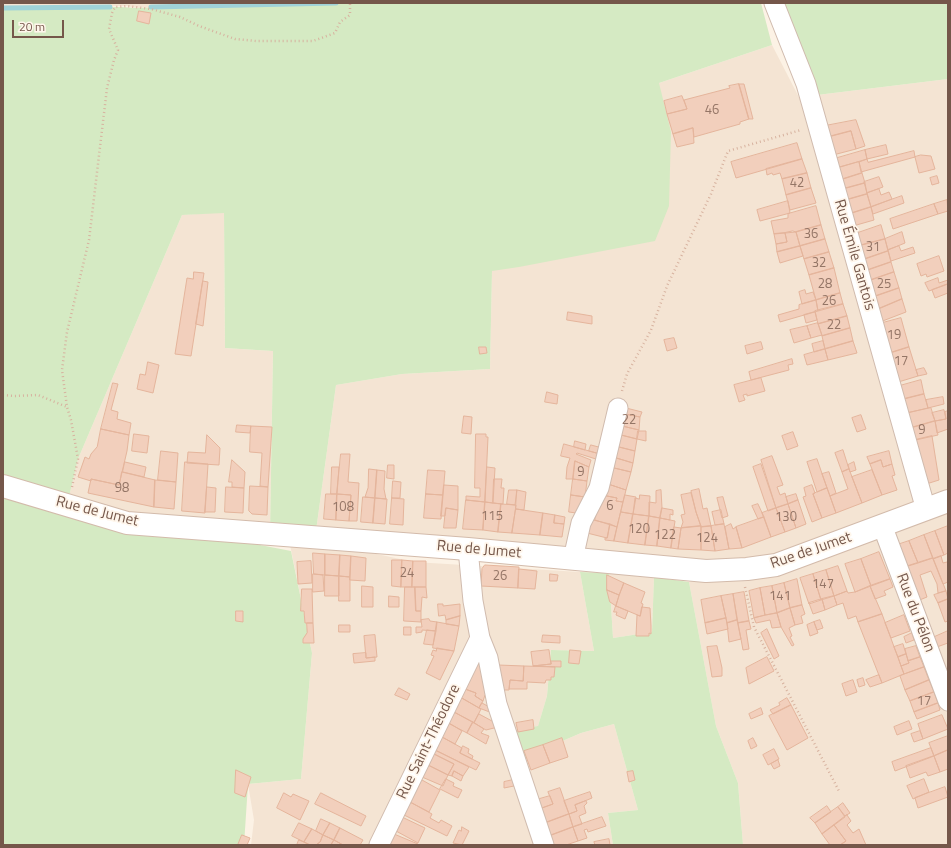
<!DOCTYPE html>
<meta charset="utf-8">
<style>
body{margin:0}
#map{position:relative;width:951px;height:848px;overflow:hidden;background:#fcf2e5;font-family:"Titillium Web",sans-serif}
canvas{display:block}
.frame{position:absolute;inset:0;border:4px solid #75574a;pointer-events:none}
.scale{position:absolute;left:12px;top:20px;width:52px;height:18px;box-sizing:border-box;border:2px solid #75574a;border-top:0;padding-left:5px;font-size:12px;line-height:14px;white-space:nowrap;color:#75574a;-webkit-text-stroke:3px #fff6eb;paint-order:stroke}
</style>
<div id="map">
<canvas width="951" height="848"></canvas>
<div class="frame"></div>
<div class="scale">20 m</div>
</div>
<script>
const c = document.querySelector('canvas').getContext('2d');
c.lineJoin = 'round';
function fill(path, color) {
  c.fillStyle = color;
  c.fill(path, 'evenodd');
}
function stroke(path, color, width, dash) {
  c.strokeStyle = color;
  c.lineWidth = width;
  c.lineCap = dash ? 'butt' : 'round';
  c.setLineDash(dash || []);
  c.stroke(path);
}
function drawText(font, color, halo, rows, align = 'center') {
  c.font = font + ' "Titillium Web",sans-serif';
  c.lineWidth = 3.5;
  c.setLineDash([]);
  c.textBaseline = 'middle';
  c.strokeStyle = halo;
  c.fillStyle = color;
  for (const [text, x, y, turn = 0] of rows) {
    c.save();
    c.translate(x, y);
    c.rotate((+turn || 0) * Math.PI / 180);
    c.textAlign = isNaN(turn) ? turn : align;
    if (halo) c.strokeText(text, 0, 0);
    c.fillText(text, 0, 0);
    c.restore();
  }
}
fill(new Path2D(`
 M3,3H336L137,8L127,6L3,8Z
 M772,45L821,140L845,259L922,500L817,95L948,79V845H743L738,783L716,726L689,582L751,568L315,538L336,385L402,374L490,369L492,271L659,83Z
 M224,212L225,348L273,351L270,534L67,505L78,459L182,215Z
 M288,535L414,562L580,572L594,651L551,650L547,696L538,726L517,729L516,761L581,733L614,724L638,810L608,813L613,845H251L254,820L248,784L301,779L312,653Z
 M609,573L654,577L652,632L613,638Z`), '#f4e4d3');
fill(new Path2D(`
 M336,3H761L772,45L659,83L671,132L669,206L655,241L519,267L492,271L490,369L402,374L336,385L315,538L270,534L273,351L225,348L224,213L182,215L78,459L67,505L100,514L291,551L312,653L301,779L248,784L244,845H3V8L120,7L137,8Z
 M784,3H948V79L817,95Z
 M580,572L609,573L613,638L652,632L654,577L689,582L716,726L738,783L743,845H613L608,813L638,810L614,724L581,733L516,761L517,729L538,726L547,696L551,650L594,651Z`), '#d5eac3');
stroke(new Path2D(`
 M151,7L336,3
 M3,8L110,7`), '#9fd2d8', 5);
const building = new Path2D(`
 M139,11L151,13L149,24L137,21Z
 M739,84L749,119L740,122V124L694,137L693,128L673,134L667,114L687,109L684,100L730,88L729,86Z
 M739,84H744L753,119H749Z
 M682,96L687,109L667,114L664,101Z
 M856,120L865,146L856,149L851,131L828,137L825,126Z
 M693,128L694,143L677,147L673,134Z
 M851,131L856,149L833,155L828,137Z
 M797,143L802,159L736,178L731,162Z
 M886,145L888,154L867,159L865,150Z
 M865,150L867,159L837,168L834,159Z
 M914,151L915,157L861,172L859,162L867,159L868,162Z
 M921,155L931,156L935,169L919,173L915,157Z
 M802,159L807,173L782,179L780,173L773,175L772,173L767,175L766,169Z
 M859,162L862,173L840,180L837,168Z
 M807,173L811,188L786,195L782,179Z
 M862,173L865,183L843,189L840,180Z
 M937,176L939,183L932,185L930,178Z
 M879,177L883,187L867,193L864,182Z
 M865,183L867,194L846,200L843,189Z
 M811,188L816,203L790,210L786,195Z
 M879,189L881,195L889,192L892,199L871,207L867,193Z
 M867,194L871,207L849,214L846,200Z
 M902,196L904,203L873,214L871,207Z
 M947,200L948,211L938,214L934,204Z
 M788,201L790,213L760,221L757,210Z
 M934,204L938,214L893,229L890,219Z
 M816,206L821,225L796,232L774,234L771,221L788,218V214Z
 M871,207L874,220L853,226L849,214Z
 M821,225L825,239L800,246L796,232Z
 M881,225L885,239L858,246L855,234Z
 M793,231L796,232L800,246L777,252L776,244L787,242L785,233Z
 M902,232L905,243L888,250L885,239Z
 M785,233L787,242L776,244L774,234Z
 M825,239L829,252L804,259L800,246Z
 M885,239L888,251L862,260L858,246Z
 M800,246L803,256L780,263L777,252Z
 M899,246L901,251L913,247L915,253L891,261L888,250Z
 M888,251L891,262L865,271L862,260Z
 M829,252L834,268L809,275L804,259Z
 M939,256L944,271L927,277L926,274L921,276L917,264Z
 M891,262L894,272L868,281L865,271Z
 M834,268L840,293L816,300L809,275Z
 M194,272L204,273L191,356L175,354L187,278L193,279Z
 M894,272L899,288L873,297L868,281Z
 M938,278L939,283L948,280V284L929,291L925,283Z
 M203,281L208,282L203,326L196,324Z
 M948,284V293L935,298L932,290Z
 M899,288L902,299L876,310L873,297Z
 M805,290L806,294L813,292L816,300L802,304L799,292Z
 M840,293L843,304L818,311L816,300Z
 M902,299L906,312L880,322L876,310Z
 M816,300L818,311L780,322L778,315L799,309V305Z
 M843,304L847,316L818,324L815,311Z
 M568,312L592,316V324L567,320Z
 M815,312L817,320L806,323L804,315Z
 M847,316L850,328L822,336L818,324Z
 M901,318L909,347L887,354L879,324Z
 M818,323L822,335L811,338L807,326Z
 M807,326L811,338L794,343L790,330Z
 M850,328L853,341L825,349L822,336Z
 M674,338L677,348L667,351L664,340Z
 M823,341L825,349L814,352L812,344Z
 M853,341L857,353L828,360L825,349Z
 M761,342L763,349L747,354L745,346Z
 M479,347H486L487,353L480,354Z
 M909,347L918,376L895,383L887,354Z
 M825,349L828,360L807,365L804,355Z
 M792,359L793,364L788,365L789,370L751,380L749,372Z
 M148,362L159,365L153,393L137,389L140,374L145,375Z
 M924,368L927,374L918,376L916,370Z
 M761,378L765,391L747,396V394L743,395L745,400L739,402L734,385Z
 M921,380L924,394L900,400L896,387Z
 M113,383L118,384L111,410L118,412L117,419L131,423L129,435L101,429Z
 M547,392L558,395L557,404L545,402Z
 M924,394L928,408L903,414L900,400Z
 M943,397L944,404L928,408L926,400Z
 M622,407L642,412L640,417L620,413Z
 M931,408L935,421L907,429L903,414Z
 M944,410L946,419L935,421L932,413Z
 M948,411V429L937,433L935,421L946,419L945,412Z
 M620,413L640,417L639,430L618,425Z
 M861,415L866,429L857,432L852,418Z
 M464,416L472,417L471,434L462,433Z
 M935,421L938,435L911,441L907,429Z
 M237,425L251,426L250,433L236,432Z
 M618,425L639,430L637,439L617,434Z
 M251,426L272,427L268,487L260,486L262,453L250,452Z
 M101,429L129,435L127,451L119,485L91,479V481L78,477L85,457L89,459L91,454L97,447Z
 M638,431H646V441L637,439Z
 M793,432L798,446L787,450L782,436Z
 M134,434L149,436L147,453L132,451Z
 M476,434H486V437H488L485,502L466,500V496L480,497V488H475Z
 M617,434L637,439L635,451L615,446Z
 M207,435L220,448L219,465L187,463L188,452L205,453Z
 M932,436L939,480L923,485L911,441Z
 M575,441L586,444L585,450L574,447Z
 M564,444L600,454L599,460L577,453L576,454L591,460L589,467L575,461L573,479H566L567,467L570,458L561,456Z
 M591,445L606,449L600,454L589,451Z
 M615,446L635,451L633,463L613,457Z
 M843,450L849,469L842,472L835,453Z
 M161,451L178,453L176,482L158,480Z
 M889,451L892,464L883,467L881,460L870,464L867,457Z
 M341,454H350L348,482L359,483L357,521H349L351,495L337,494Z
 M772,456L783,485L777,487L780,495L785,493L788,504L776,508L761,460Z
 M613,457L633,463L631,472L610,467Z
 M817,459L827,488L817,492L807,462Z
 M232,460L245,472L244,488L232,487V482H229Z
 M881,460L883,467L892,464L895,475L892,476L897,490L882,495L870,464Z
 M575,461L589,467L587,481L573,479Z
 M125,462L146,467L144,477L123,472Z
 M185,462L208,464L205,513L182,511Z
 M854,462L856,470L850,472L848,465Z
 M761,464L776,508L768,511L753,467Z
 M388,465H394V479L387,478Z
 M332,467H339L337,494H331Z
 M487,467L495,468L493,503L485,502Z
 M610,467L631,472L626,490L605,483Z
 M369,469L377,470L375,498L365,497L368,488Z
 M849,469L862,503L836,513L830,496L848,489L842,472Z
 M377,470L385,471L384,489L386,499L375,498Z
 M428,470L445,471L443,495L426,494Z
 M872,470L882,495L862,503L852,477Z
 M122,472L155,480L154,507L88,493L91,479L119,485Z
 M829,472L836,493L830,496L822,474Z
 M494,479H502L501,488H504L503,504L493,503Z
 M573,479L587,481L585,497L571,495Z
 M155,480L176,482L174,509L154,507Z
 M393,481L401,482L400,498H392Z
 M605,483L626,490L623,502L616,501L617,498L602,495Z
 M444,485L458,486V510L446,508L445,516H441Z
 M812,485L815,493L813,494L822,518L812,522L803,497L806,496L804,488Z
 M250,486L268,487L267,515L252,514L249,511Z
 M207,487L216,488L215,512H205Z
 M226,487L244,488L243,513L225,512Z
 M827,488L836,513L822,518L813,494Z
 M699,489L703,509L707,508L711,526L701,527L696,512L691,491Z
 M509,490H517L515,505L507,504Z
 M517,490L526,492L524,510L516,509Z
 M661,490L662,508L660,518L649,516V502L656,503V491Z
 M691,493L696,512L701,526L681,528L683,522L681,515L685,514L681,495Z
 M326,494H337L336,520L324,519Z
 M337,494L351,495L349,521L336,520Z
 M426,494L443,495L441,519L424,518Z
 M796,494L798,500L788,504L786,497Z
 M571,495L585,497L583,514L569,512Z
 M602,495L617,498L616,501L623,502L617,527L595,520Z
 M625,495L636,497L633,514L621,512Z
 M640,495L650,496L649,516L633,514L635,498L639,499Z
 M363,497L375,498L373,523L361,522Z
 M723,497L728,516L722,518L717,498Z
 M375,498L387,499L385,524L373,523Z
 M392,498L404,499L403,525L390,524Z
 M466,500L485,502L483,530L463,529Z
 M798,500L806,524L796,528L788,504Z
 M485,502L501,504L498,532L483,530Z
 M501,504L516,505L512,533L498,532Z
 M758,504L764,517L758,519L752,506Z
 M788,504L796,528L785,532L776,508Z
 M446,508L458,510L456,528H444Z
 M662,508L673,510V515L670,514V520L660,518Z
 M776,508L785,532L771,537L762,513Z
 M516,509L543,513L540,535L512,533Z
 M721,510L724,524L715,525L712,512Z
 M621,512L633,514L628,543L614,541Z
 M543,513L555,515L554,523L564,524L562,537L540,535Z
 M633,514L649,516L645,545L628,543Z
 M555,515L565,517L564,524L554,523Z
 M649,516L660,518L657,546L645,545Z
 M764,517L771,537L742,548L736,527Z
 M660,518L675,521L671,548L657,546Z
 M589,519L610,524L607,538L583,532Z
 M610,524L617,527L614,541L605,540V538H607Z
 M724,524L729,549L715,551L711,526Z
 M731,524L733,529L736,527L742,548L729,549L725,527Z
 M701,526V550L678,549L681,528Z
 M711,526L715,551L701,550V527Z
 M948,526V553L944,555L935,531Z
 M674,527L681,528L678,549L671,548Z
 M935,531L944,555L933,559L924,535Z
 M924,535L933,558L918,563L909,541Z
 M909,541L918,563L905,567L897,545Z
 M879,552L890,579L871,586L861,559Z
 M313,553L325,554V575L314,574Z
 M325,554L340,555L339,576L325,575Z
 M340,555L351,556L350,577L339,576Z
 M351,556L366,558L365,581L350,580Z
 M941,556L943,563L947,562L948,563V582L943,584L933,559Z
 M933,558L946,591L938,593L937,584L931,571L920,575L927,597L917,601L905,567Z
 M861,559L871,586L855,592L845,564Z
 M392,560H402L401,587L392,586Z
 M402,560L413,561L412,587H401Z
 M311,561L312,583L298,584L297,562Z
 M413,561H426V587H412Z
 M485,565L519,567L518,588L481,586L482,569Z
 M838,566L847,591L834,596L826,570Z
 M519,569L537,571L535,589L518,588Z
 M826,570L834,596L821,600L813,574Z
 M313,574L323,575L324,591L313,592Z
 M550,574L558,575L557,581H550Z
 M813,574L821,600L809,604L800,578Z
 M325,575L339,576V596H325Z
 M607,575L624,583L619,595L607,590Z
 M339,576L350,577V601H339Z
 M797,579L802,605L790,608L784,583Z
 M890,579L893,587L884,591L886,595L875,599L870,586Z
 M624,583L645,592L641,603L643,604L640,616L616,606Z
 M784,583L790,608L777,613L772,586Z
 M362,586L373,587V607H362Z
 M772,586L777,613L765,615L760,588Z
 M870,586L882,614L858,622L856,616L848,619L843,603L837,605L834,596L847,591L848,593L855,592Z
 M405,587H415L416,611H421V622L404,621Z
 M415,587H426L427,598L422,597L421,611H416Z
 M760,588L765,615L754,618L749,591Z
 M302,589H312L313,623H305L304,611H301Z
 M607,590L619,595L616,606L610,602Z
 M946,591L948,599L938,603L934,595Z
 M744,592L749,621L738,623L733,594Z
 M733,594L737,620L727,623L721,596Z
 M389,596L399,597V607H389Z
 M721,596L726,618L705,623L701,600Z
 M834,596L837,605L825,610L822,599Z
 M822,599L825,610L813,614L809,603Z
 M948,599V621L945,622L938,603Z
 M438,604H443V606L460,604V616L446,620L445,615L439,616Z
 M802,605L805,614L801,616L803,623L795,625L790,608Z
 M616,606L628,611L625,619L616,615L617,612H614Z
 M642,607L650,608L651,626V634L649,633V636H636L637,615L640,616Z
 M790,608L795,625L789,628L792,636L790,637L794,645L792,646L781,627L777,613Z
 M236,611H243V622L236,621Z
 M777,613L781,627L772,628L770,620L756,623L754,618Z
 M882,614L904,674L882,683L858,622Z
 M904,615L910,631L891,638L885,623Z
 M460,616L459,626L446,624V620Z
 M726,618L728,629L707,634L705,623Z
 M429,619L430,621L437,622L436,631L422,630V632L416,633V627H422L421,620Z
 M737,620L741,639L729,642L727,623Z
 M820,620L823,628L817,630L814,622Z
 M749,621L751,629L746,630L749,649L743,650L738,623Z
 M437,622L459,626L454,651L433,648Z
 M814,622L818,633L810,636L807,625Z
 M307,623H313L314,643H303V639L307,633Z
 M339,625H350V632H339Z
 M404,627H411V635H404Z
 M767,629L779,656L774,659L761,633Z
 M427,630L436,631L433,645L424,644Z
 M948,631V643L934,648L930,639Z
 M912,633L914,640L906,643L904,637Z
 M375,635L377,657L366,658L364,636Z
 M543,635L560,636V643L542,642Z
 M903,644L906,654L898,657L894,647Z
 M717,646L722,668V676L712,677L707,647Z
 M916,646L920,657L908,661L905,649Z
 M437,648L454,651L440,680L426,673L434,656L431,655L433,650L436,651Z
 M549,650L551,664L533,666L531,652Z
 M570,650L581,651L579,664L569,663Z
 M366,653V658L375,657V661L354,663L353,654Z
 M906,654L909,663L901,666L898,657Z
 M767,657L774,671L749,684L746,668Z
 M920,657L924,667L904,674L901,666L909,663L908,661Z
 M551,661H561V667L533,666L551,664Z
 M484,664L490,697L485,695L483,701L475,696L476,693L465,689L476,665Z
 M498,665L524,666L523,681L510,680L509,690H499Z
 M524,666L555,667L554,677H551V680H546L545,683L527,682V689H509L510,680L523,681Z
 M924,667L929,680L905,690L900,676Z
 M879,675L882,683L870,687L866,680Z
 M863,678L865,685L859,687L857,680Z
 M853,680L857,692L846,696L842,684Z
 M929,680L934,692L910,701L905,690Z
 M399,688L410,694L407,700L395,695Z
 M465,689L476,693L475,696L483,701L479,708L460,697Z
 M934,692L938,703L914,712L910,701Z
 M460,697L481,709L474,723L454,712Z
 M787,698L791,705L773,714L770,710L780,705L779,703Z
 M482,703L493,709L495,714L479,708Z
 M938,703L940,710L917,719L914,712Z
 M791,705L808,738L787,750L769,716Z
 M761,708L763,714L751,719L749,714Z
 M454,712L473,722L467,733L448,723Z
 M479,714L492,721H497L498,727L486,730L474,723Z
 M942,715L948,729L923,739L918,724Z
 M533,720L534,729L518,732L516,723Z
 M909,721L912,729L897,735L894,727Z
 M473,722L484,729L481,733L489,736L486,744L467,733Z
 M449,723L462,731L455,744L442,737Z
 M920,731L923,739L914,742L911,734Z
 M948,736V750L934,756L929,743Z
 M442,737L462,748L460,753L480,763L476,770L435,750Z
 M562,738L568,757L550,763L543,745Z
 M753,738L757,746L751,749L748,741Z
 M543,745L550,763L531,770L524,751Z
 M463,746L469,749L468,753L473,756L472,759L460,753Z
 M931,748L934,756L895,771L892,762Z
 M774,749L779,759L768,765L763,755Z
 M435,750L469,767L463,776L454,771L452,776L448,775L454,764L434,754Z
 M948,750V769L940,772L934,756Z
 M434,754L454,764L448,775L428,765Z
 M934,756L940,772L928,776L926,772L910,778L906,766Z
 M778,760L780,766L774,769L771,764Z
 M428,765L448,775L443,786L422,777Z
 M236,770L251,777L245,797L235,793Z
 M454,771L463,776L461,781L452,776Z
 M633,771L635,780L629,782L627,772Z
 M446,779L454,783L453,786L462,790L458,798L440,789Z
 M924,779L929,792L913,799L907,786Z
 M422,780L440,790L429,812L410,802Z
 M513,780L514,786L504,788V782Z
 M945,787L948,797L918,808L915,798Z
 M560,788L569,814L545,823L539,809L553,804L548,792Z
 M590,792L592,798L575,805L577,811L569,814L564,801Z
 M284,793L291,797L293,794L309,801L300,820L277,808Z
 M321,793L366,816L361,826L315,804Z
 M550,796L553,804L539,809L536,800Z
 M586,801L587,803L584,806L586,813L579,816L582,824L573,827L569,814L577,811L575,805Z
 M410,802L432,814L430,818L439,823L441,820L452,826L447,836L404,815Z
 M843,803L850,813L845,816L838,807Z
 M827,806L831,812L815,823L810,818Z
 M838,807L845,817L822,834L815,823Z
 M569,814L573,827L549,836L545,823Z
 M847,815L851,821L847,825L853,833L859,829L866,845H840L846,841L834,825Z
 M402,817L425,828L418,843L396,831Z
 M602,817L606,826L588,832L587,829L584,830L587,838L578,841L573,827Z
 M321,819L330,823L323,835L316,831Z
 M299,823L312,829L304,842L292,836Z
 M330,823L340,828L334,840L323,835Z
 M834,825L846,841L840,845H830L822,834Z
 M462,827L469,831L462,845L453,843L458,832L459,830L461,831Z
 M573,827L578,841L566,845H553L549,836Z
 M340,828L363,840L360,845H343L334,840Z
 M312,829L323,835L320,842L316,845H310L304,842Z
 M394,834L418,844V845H389Z
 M242,835L250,838L247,845H238Z
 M323,835L334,840L331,845H316L320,842Z
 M609,839L610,845H595L594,842Z
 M299,840L304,842L310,845H297Z
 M334,840L343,845H331Z`);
fill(building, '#f2cfbc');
stroke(building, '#e5b59c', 1);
const street = new Path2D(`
 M774,3L806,84L926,510
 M882,525L948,701
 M573,559L581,523L599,488L618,408
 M480,638L488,658L497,704L544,845
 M379,845L480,638L473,601L468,549`);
const secondary = new Path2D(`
 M3,486L127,523L468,549L706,571L747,569L776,565L948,501`);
stroke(street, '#d0bbae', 21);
stroke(secondary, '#d3bbab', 24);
stroke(new Path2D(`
 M622,391L627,374L651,330L667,286L711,194L728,151L801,130
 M3,395L14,396L38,395L67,407
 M72,487L78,459L71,420L67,407L62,370L67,332L89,240L107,88L114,60L118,50L109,29L112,13L115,7L127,6L151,9L180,17L199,26L235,39L256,41H313L335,33L340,22L350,15V3
 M745,587L754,627L840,793`), '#d7b29f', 2.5, [1, 3]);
stroke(street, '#fff', 19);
stroke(secondary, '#fff', 22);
drawText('13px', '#947566', null, [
 ["46",712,111],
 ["42",797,184],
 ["36",811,235],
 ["31",873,248],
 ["32",819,264],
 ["28",825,285],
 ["25",884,285],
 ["26",829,302],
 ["22",834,326],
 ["19",894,336],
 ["17",901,362],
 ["22",629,421],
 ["9",922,431],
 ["9",581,473],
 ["98",122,489],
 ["6",610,507],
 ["108",343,508],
 ["115",492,517],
 ["130",786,518],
 ["120",639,530],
 ["122",665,536],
 ["124",707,539],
 ["24",407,574],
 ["26",500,577],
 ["147",823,585],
 ["141",780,597],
 ["17",924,702]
]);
drawText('15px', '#75574a', '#fff6eb', [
 ["Rue Émile Gantois",854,255,74],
 ["Rue de Jumet",97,512,14],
 ["Rue de Jumet",479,550,5],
 ["Rue de Jumet",811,551,-19],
 ["Rue du Pélon",915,613,69],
 ["Rue Saint-Théodore",429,742,-64]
]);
</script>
